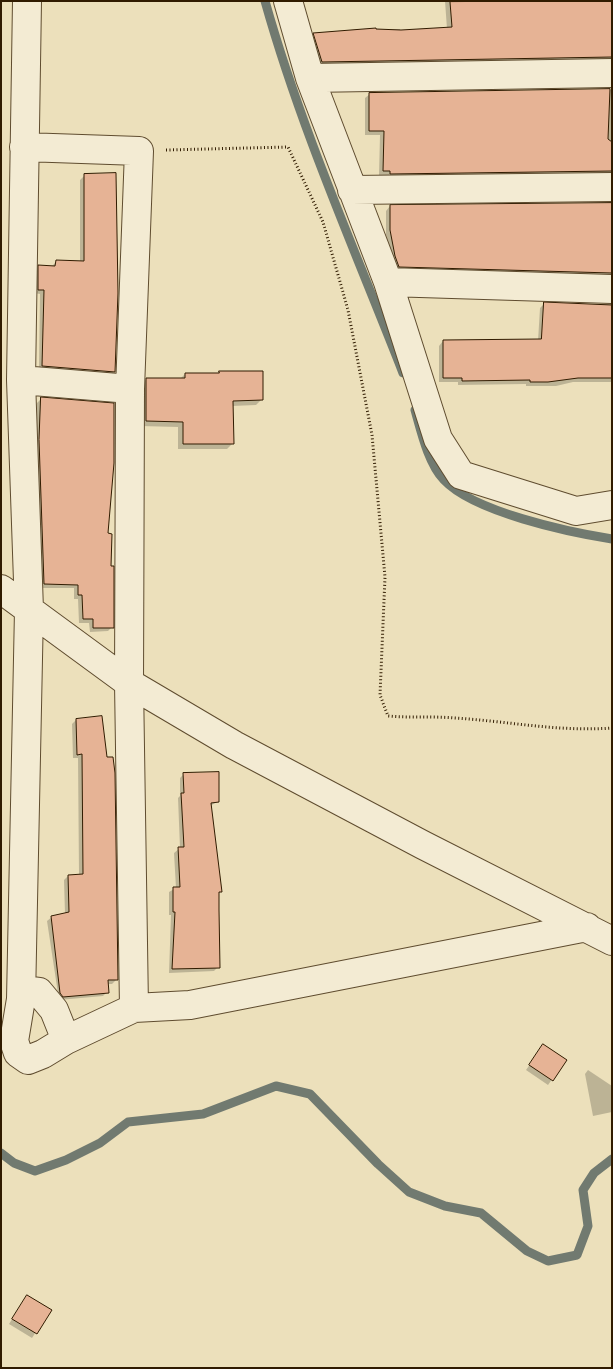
<!DOCTYPE html>
<style>
body{margin:0}
#map{position:relative;width:613px;height:1369px;overflow:hidden;background:#ece0bb;font-family:Alegreya,serif}
canvas{display:block}
.frame{position:absolute;inset:0;border:2px solid #301b00;pointer-events:none}
</style>
<div id="map">
<canvas width="613" height="1369"></canvas>
<div class="frame"></div>
</div>
<script>
const c = document.querySelector('canvas').getContext('2d');
c.lineJoin = 'round';
function fill(path, color) {
  c.fillStyle = color;
  c.fill(path, 'evenodd');
}
function stroke(path, color, width, dash) {
  c.strokeStyle = color;
  c.lineWidth = width;
  c.lineCap = dash ? 'butt' : 'round';
  c.setLineDash(dash || []);
  c.stroke(path);
}
fill(new Path2D(`
 M445,1H612V63L317,66L310,38L314,34L376,29H400V31L447,29Z
 M612,90V177L386,178V175H379L380,135H365V98L370,94Z
 M85,175L114,372L110,376L39,370L40,294L34,293L35,271L39,267L52,266L56,262H80V180Z
 M612,204V279L395,271L386,235V211L390,206Z
 M544,304H612V382H573L556,386H526V384L458,385V382H439V346L443,341H538L540,308Z
 M219,372L262,399L256,405L232,406L233,443L227,449H178V427L140,426L141,384L147,379H180L185,374H217Z
 M41,399L107,535L112,627L108,631L90,632L89,623H79L78,599H74V588H40L35,445L37,403Z
 M101,717L117,979L112,984H107V992L103,996L59,1000L47,921L52,917L65,914L64,880L68,876L79,875L78,758H73L72,724L76,720Z
 M184,774L217,802L210,806L220,892L218,894V967L214,971L169,973L171,915H169V892L176,888L174,853L180,848L178,798L180,796V778Z
 M543,1046L565,1061L548,1085L526,1070Z
 M588,1070L612,1086V1112L593,1116L585,1074Z
 M27,1296L50,1310L32,1338L9,1324Z`), '#0003');
stroke(new Path2D(`
 M265,1C301,129 355,250 403,373
 M415,410C421,431 428,463 444,480C474,512 568,532 612,539
 M1,1153L14,1163L35,1171L66,1160L100,1143L128,1122L203,1114L276,1086L310,1094L378,1164L409,1192L445,1206L481,1213L527,1251L548,1261L577,1255L588,1226L583,1190L594,1173L612,1159`), '#717a70', 9);
const building = new Path2D(`
 M612,1V57L322,62L313,33L376,28V29L401,30L452,27L450,2Z
 M610,89L608,139L612,142V171L390,174V171H383L384,131H369V93Z
 M116,173L118,293L115,372L42,366L44,290H38V265L55,266L56,260L84,261V174Z
 M612,203V273L399,267L395,256L390,230V205Z
 M544,302L612,305V378H578L548,382H530V380L462,381V378H443V340L541,339Z
 M219,371H263V400L233,401L234,444H183V422L146,421V378H185V373H219Z
 M41,397L114,403V463L108,533L112,534L111,566H114V628H93V619H83L82,595H78V585L44,584L39,440Z
 M102,716L107,757H113L115,773L118,980H108L109,993L63,997L60,993L51,916L69,912L68,875L83,874L82,754L77,755L76,719Z
 M219,772V802L211,803L222,892H219V910L220,968L172,969L175,912H173V887H180L178,847H184L181,793H184L183,773Z
 M543,1044L567,1060L553,1081L529,1065Z
 M27,1295L52,1310L37,1334L12,1319Z`);
fill(building, '#e6b395');
stroke(building, '#301b00', 1);
const minor = new Path2D(`
 M27,1L21,380L29,610L21,999L14,1041L18,1053L28,1060L43,1054L66,1040
 M288,1L310,78
 M612,73L310,78L388,282L438,439L461,475L576,511L612,505
 M24,147L139,151L130,389L129,683L134,1008
 M352,190L612,187
 M388,282L612,289
 M21,380L130,389
 M1,589L129,683L234,745L423,845L612,941
 M21,999L31,991L39,992L54,1010L66,1040L134,1008L190,1005L587,927`);
stroke(minor, '#5f4c2f', 30);
stroke(new Path2D(`
 M166,150L288,147L323,222L348,310L372,435L385,577L380,695L388,716C410,718 432,716 454,718C507,721 558,732 612,728`), '#301b00', 3, [1, 2.5]);
stroke(minor, '#f3ebd3', 28);
</script>
